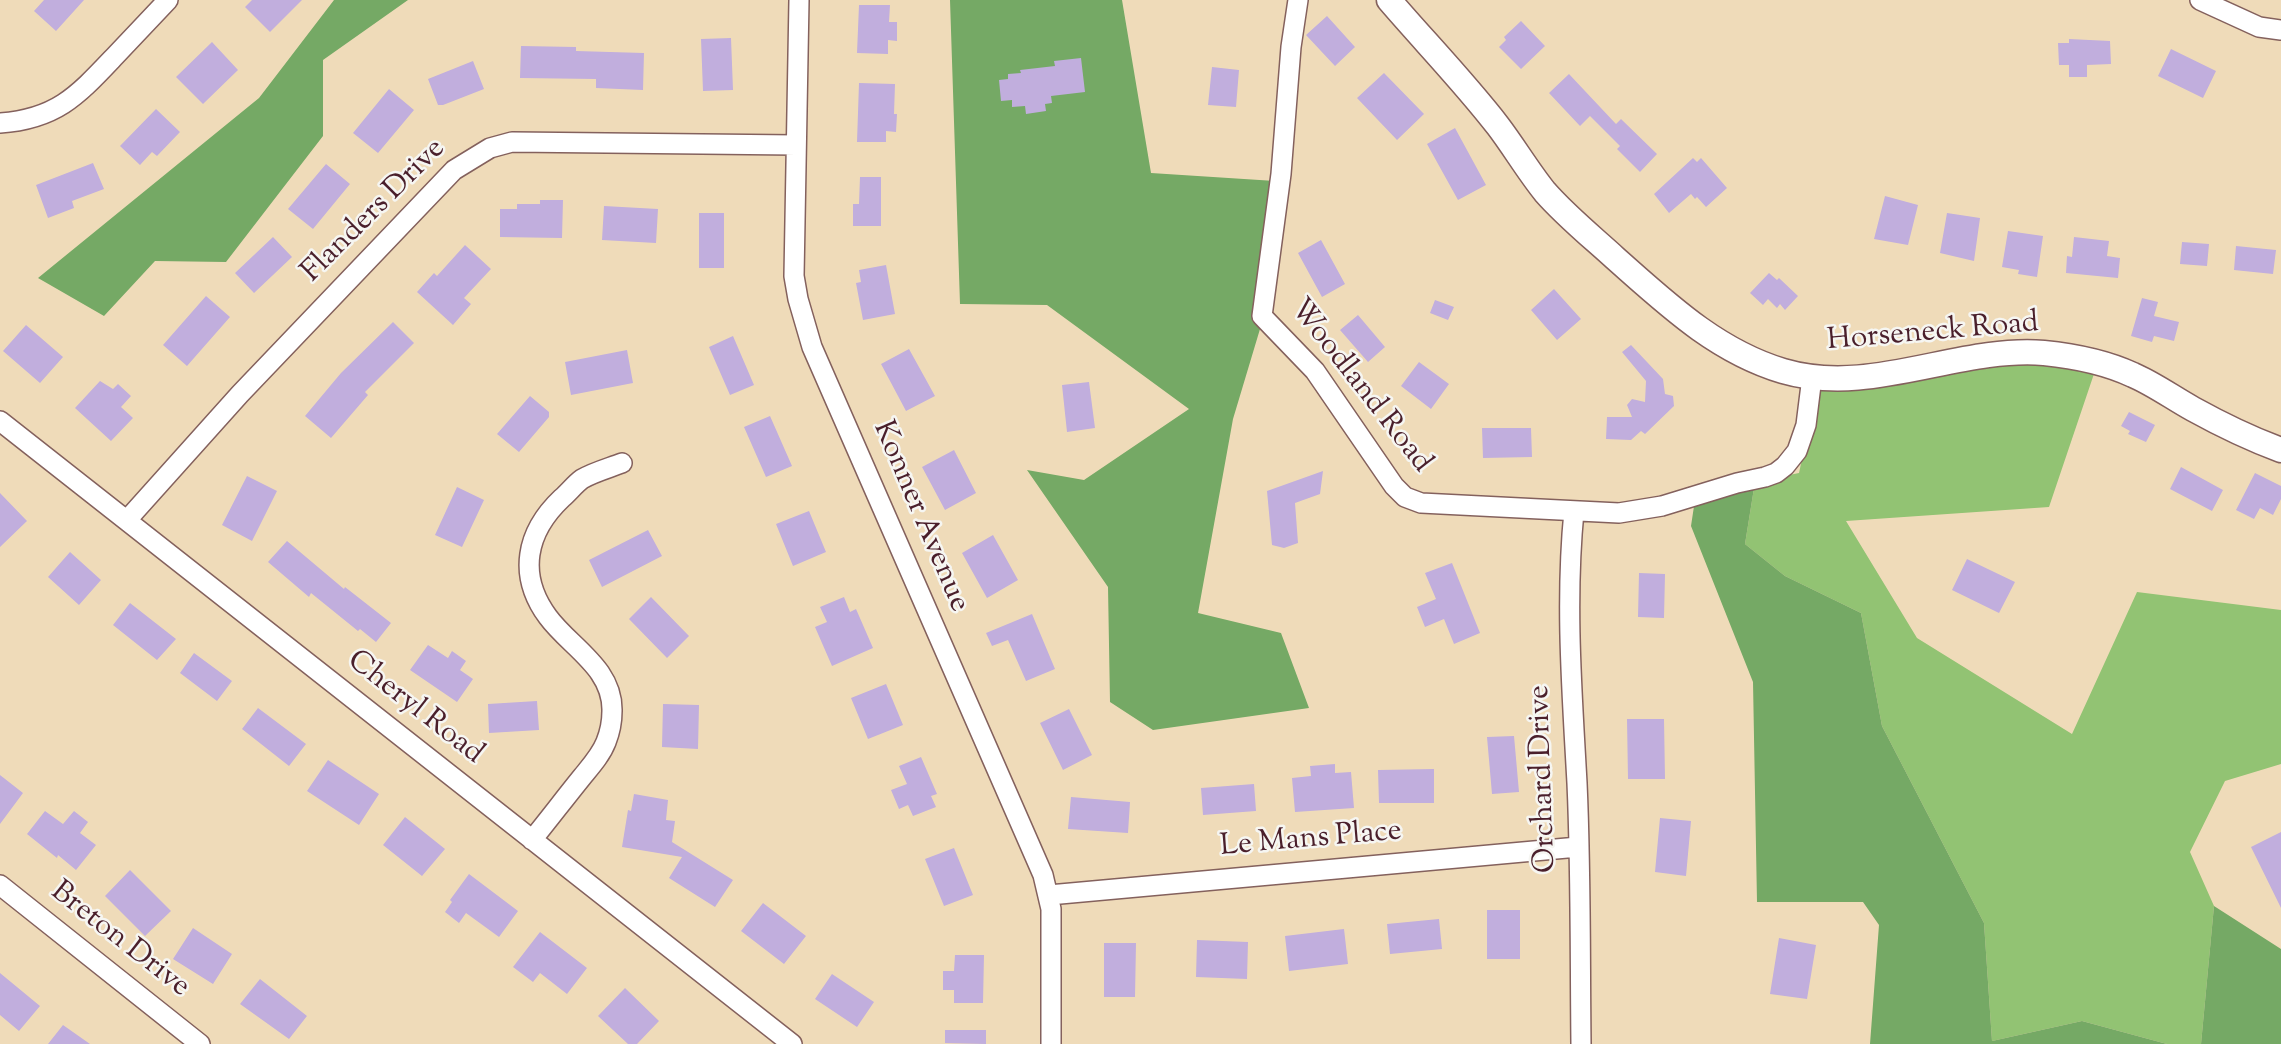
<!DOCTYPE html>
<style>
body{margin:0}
canvas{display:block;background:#efdbb9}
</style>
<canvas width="2281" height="1044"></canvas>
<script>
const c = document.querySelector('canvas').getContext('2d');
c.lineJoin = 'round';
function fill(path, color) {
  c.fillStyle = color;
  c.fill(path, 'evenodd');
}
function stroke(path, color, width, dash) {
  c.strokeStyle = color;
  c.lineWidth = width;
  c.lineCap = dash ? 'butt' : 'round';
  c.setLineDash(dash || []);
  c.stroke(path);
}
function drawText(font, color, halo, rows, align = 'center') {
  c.font = font + ' "Sorts Mill Goudy",serif';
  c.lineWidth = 5;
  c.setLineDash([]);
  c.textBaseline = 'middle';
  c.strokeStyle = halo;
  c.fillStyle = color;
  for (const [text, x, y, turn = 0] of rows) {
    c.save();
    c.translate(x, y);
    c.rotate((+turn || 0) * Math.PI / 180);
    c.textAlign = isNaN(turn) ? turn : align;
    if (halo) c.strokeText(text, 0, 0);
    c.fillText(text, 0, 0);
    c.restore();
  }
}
fill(new Path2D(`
 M2099,359L2049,507L1846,521L1917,638L2072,734L2137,592L2281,610V764L2225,781L2190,852L2214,906L2201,1044H2167L2082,1021L1992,1041L1984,923L1882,726L1861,613L1785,576L1745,544L1755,482L1799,473L1820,377Z`), '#92c373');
fill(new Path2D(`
 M334,0H408L323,60V136L226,262L155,261L104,316L38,278L259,98Z
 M950,0H1122L1151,173L1275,181L1266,309L1233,419L1198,613L1281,633L1309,708L1153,730L1110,702L1108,587L1027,470L1084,480L1189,409L1047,305L960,304Z
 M1755,482L1745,544L1785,576L1861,613L1882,726L1984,923L1992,1041L2082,1021L2167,1044H1870L1879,925L1863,902H1757L1753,682L1691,526L1696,493Z
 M2214,906L2281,949V1044H2201Z`), '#75a965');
fill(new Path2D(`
 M44,0H84L56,31L34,11Z
 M252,0H302L270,32L245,7Z
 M859,5H890L889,22H897V41L888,40V54L857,53Z
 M1327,16L1355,47L1335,66L1306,35Z
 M1521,21L1545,46L1521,69L1499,47L1506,40L1504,37Z
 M731,38L733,90L703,91L701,39Z
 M2069,39L2110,41L2111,64L2087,65V77H2069V65H2059L2058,43H2069Z
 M212,42L238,70L203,104L176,77Z
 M521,46L576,47V51L644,53L643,90L596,88V79L520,78Z
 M2171,49L2216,71L2203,98L2158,76Z
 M1081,58L1085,92L1051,96L1052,103L1045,104L1046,111L1026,114L1025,106L1012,107V100L1001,101L999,80L1008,79V74L1021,73L1020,70L1055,66L1054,61Z
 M473,61L484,89L443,105H438L428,79Z
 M1212,67L1239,70L1236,107L1208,105Z
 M1384,73L1424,114L1397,140L1357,98Z
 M1569,74L1616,124L1621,119L1657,154L1640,172L1617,149L1620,146L1590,116L1580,126L1549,93Z
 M859,83L895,84L894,114H897L896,132L886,131V142H857Z
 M389,89L414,110L378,153L353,133Z
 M156,109L180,132L157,156L152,152L140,165L120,146Z
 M1455,128L1486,185L1458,200L1427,144Z
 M1693,158L1697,162L1701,158L1727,188L1706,207L1697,197L1695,199L1691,194L1669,213L1654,194Z
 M93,163L104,189L72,201L74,208L48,218L36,185Z
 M326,164L350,184L313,229L288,209Z
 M860,177H881V226H853V204H859Z
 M1885,196L1918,205L1908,245L1874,239Z
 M540,200H563L562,238L500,237V209H517V204H540Z
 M604,206L658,209L656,243L602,240Z
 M699,213H724V268H699Z
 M1947,213L1980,218L1974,261L1940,253Z
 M2008,231L2043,236L2037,277L2018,274L2019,270L2002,267Z
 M273,237L292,257L254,293L235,273Z
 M2074,237L2109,241L2107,256L2120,258L2118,278L2066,273L2067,256L2072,257Z
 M1321,240L1345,284L1322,297L1298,253Z
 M2182,242L2209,244L2207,266L2180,264Z
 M465,245L491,269L464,298L471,304L453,325L417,292L434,273L437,276Z
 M2236,246L2276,250L2273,274L2234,270Z
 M886,265L895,314L863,320L856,283L861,282L859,270Z
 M1769,273L1777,280L1779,278L1798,296L1785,310L1780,304L1777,308L1768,299L1763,305L1750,293Z
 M1554,289L1581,319L1557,340L1531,310Z
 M206,296L230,317L187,366L163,345Z
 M2142,298L2158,302L2154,316L2179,322L2174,341L2154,336L2152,342L2131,336Z
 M1435,300L1454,307L1448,320L1430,313Z
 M1358,315L1385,347L1368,362L1340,330Z
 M393,322L414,343L365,392L368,395L331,438L305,416L341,373Z
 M26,325L63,357L40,383L3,351Z
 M733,336L754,385L730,395L709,347Z
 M1631,345L1663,379L1665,394L1673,396L1674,406L1645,434L1641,431L1631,440L1606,439L1607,417H1632L1627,405L1632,399L1645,402L1646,381L1622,352Z
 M909,349L935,396L906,411L881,364Z
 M627,350L633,383L571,395L565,362Z
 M1419,362L1449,384L1431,409L1401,386Z
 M100,381L113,389L118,384L131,396L121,407L133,418L111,441L75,408Z
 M1089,382L1095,428L1067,432L1062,385Z
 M530,396L549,412V417L519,452L497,434Z
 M2129,412L2155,425L2146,442L2128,434L2130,431L2121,426Z
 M770,416L792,466L766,477L744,427Z
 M1482,428H1531L1532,457L1483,458Z
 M954,450L976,493L945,510L922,467Z
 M2181,467L2223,490L2212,511L2170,489Z
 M1323,471L1320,494L1295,503L1298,543L1284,548L1272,545L1267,491Z
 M2255,473L2281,486V499L2273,515L2260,508L2254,519L2236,510Z
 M247,476L277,491L252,541L222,525Z
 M457,487L484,500L462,547L435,535Z
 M0,493L27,521L0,547Z
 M809,511L826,552L793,566L776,524Z
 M648,530L662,556L602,587L589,560Z
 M993,535L1018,580L987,598L962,553Z
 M287,541L344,589L345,587L391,623L376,642L360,629L358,631L311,593L309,597L268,562Z
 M70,552L101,580L79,605L48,577Z
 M1967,559L2015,582L1999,613L1952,590Z
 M1452,563L1480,633L1454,644L1444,619L1425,627L1417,607L1436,599L1425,573Z
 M1639,573L1665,574L1664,618L1638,617Z
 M651,597L689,636L667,658L629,619Z
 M844,597L850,612L856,609L873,648L832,666L815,627L827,622L820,607Z
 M130,603L176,639L157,660L113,625Z
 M1032,614L1055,669L1026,681L1008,640L992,646L986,633Z
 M428,645L448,658L452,651L466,661L460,670L473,679L457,702L410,670Z
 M194,653L232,681L217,701L180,673Z
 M886,684L903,725L868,739L851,698Z
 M537,701L539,730L489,733L488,704Z
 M663,704L699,705L698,749L662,747Z
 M258,708L306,744L289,766L242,729Z
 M1069,709L1092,755L1063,770L1040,723Z
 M1627,719H1664L1665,779H1628Z
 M1514,736L1519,792L1492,794L1487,737Z
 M921,757L937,794L931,796L936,807L913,816L908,805L899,809L891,790L907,784L899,766Z
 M328,760L379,794L359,825L307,791Z
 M1335,764V773L1351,772L1354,808L1295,812L1292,778L1311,776L1310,766Z
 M1434,769V803H1379L1378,770Z
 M0,775L23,793L0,824Z
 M1254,784L1256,811L1203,815L1201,788Z
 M634,794L668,800L666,820L675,821L672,842L733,880L715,907L669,878L682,857L622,847L628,810L631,811Z
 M1071,797L1130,802L1128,833L1068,829Z
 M45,811L63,824L74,811L88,822L80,833L96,845L76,870L58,855L57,858L27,834Z
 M405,817L445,849L422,876L383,845Z
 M1660,818L1691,821L1686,876L1655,872Z
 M2281,832V908L2251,847Z
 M954,848L973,895L944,906L925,859Z
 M130,870L171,911L145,936L105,896Z
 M469,874L518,911L499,937L466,913L459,923L445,912L452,902L450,900Z
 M763,903L806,936L784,964L741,931Z
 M1487,910H1520V959H1487Z
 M1439,919L1442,949L1390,954L1387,924Z
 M193,928L232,954L213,984L173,959Z
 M1344,929L1348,964L1289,971L1285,936Z
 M540,932L587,968L567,994L540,973L533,982L513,967Z
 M1779,938L1816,945L1807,999L1770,994Z
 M1197,940L1248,942L1247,979L1196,977Z
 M1104,943H1136L1135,997H1104Z
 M955,955H984L983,1003H954V990H943V971H954Z
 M0,973L40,1006L19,1031L0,1015Z
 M832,974L874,1002L857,1027L815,999Z
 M260,979L307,1016L289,1039L240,1004Z
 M625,988L659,1021L637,1044H628L598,1016Z
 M63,1025L90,1044H48Z
 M945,1030H986V1044L945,1043Z`), '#c1aedd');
const minor = new Path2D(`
 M799,0L794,276L798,299L812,347L1043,875L1051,909V1044
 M1298,0L1291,47L1281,174L1262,316L1315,371L1394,486L1405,497L1421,503L1619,513L1662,506L1737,483L1765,477L1776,473L1785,466L1797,451L1806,425L1812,377
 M2200,0L2259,27L2281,30
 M0,123C57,119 78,95 115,56C133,37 150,19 168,0
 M0,421L792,1044
 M1574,511C1565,602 1572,692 1577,783C1581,870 1580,957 1581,1044
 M127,520L240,394L454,170L490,148L512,142L796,145
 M532,840C549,819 565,798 582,777C591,766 601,755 606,742C610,732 612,721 612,711C613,668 570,647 548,617C517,575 526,532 562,498C569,492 575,484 582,479C594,472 609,468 622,463
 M0,885L200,1044
 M1049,895L1578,847`);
const tertiary = new Path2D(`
 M1389,0C1425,42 1464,82 1498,126C1514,147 1528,171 1545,192C1566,216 1592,237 1615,258C1667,304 1716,351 1783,371C1871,397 1957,346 2044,353C2074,356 2105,362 2133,375C2154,384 2173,398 2193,409C2222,425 2251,439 2281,450`);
stroke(minor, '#84615d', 22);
stroke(tertiary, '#84615d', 27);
stroke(minor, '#fff', 19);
stroke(tertiary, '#fff', 24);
drawText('30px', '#4a1f2b', '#f6f6f2', [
 ["Flanders Drive",375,212,-45],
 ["Horseneck Road",1933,334,-5],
 ["Woodland Road",1359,387,52],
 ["Konner Avenue",919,517,67],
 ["Cheryl Road",414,709,38],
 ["Orchard Drive",1545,779,-92],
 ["Le Mans Place",1311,841,-5],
 ["Breton Drive",119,941,38]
]);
</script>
